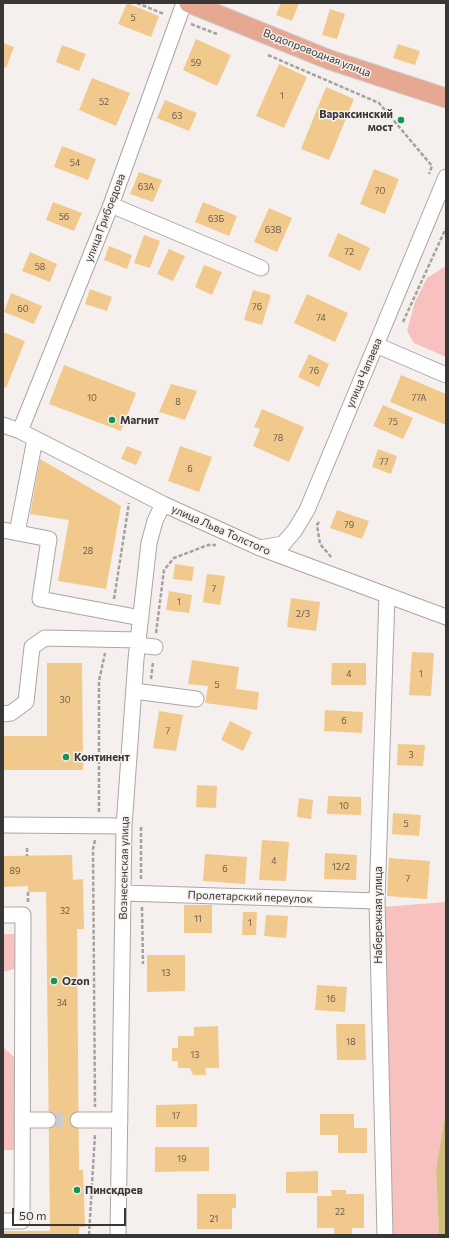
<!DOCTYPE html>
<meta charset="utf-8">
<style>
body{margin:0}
#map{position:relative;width:449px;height:1238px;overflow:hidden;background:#f5f0ed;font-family:Commissioner,sans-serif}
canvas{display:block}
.frame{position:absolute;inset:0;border:4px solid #393736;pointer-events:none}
.scale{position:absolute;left:12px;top:1208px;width:114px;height:18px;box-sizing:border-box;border:2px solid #393736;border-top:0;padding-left:5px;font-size:12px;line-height:14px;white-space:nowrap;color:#393736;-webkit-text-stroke:3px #f5f0ed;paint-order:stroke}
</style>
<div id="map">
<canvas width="449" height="1238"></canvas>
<div class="frame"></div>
<div class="scale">50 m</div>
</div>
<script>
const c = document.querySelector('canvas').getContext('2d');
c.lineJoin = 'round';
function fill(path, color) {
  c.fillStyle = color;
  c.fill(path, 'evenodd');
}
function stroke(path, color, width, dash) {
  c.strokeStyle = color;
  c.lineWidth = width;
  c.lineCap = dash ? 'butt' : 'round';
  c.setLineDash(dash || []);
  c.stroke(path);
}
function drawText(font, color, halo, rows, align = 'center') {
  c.font = font + ' Commissioner,sans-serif';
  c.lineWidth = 3;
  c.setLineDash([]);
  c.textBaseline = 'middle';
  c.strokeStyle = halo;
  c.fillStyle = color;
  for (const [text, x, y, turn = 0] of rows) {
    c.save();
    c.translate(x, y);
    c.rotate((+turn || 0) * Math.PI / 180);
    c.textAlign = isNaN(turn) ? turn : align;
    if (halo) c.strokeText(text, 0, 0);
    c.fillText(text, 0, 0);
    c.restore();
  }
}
fill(new Path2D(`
 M446,266V357L414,343L407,331L415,302L427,278Z
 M446,902V1110L436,1169L439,1235H388L382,907Z
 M3,934H14L17,968L3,972Z
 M3,1047L17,1060L15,1150H3Z`), '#f6c1bf');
fill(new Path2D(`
 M446,1110V1235H439L436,1169Z`), '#d0c07c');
fill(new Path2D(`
 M127,3L159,16L151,37L118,24Z
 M281,3H299L292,21L276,15Z
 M330,9L345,14L337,39L322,35Z
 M196,39L231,55L217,86L183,70Z
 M3,43L14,47L6,68L3,67Z
 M398,44L420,51L415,65L393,58Z
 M62,45L86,54L79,71L56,62Z
 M279,64L307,77L284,128L256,116Z
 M92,78L130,93L116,126L79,110Z
 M326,87L354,99L329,160L301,149Z
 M165,100L197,113L189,131L157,118Z
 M62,146L96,159L88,180L54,167Z
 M374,169L399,179L385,214L360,204Z
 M139,172L162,180L153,202L130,194Z
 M53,202L82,213L74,231L46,220Z
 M203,202L237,216L229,236L195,222Z
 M269,208L292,218L277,252L254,242Z
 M338,233L370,248L360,271L328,256Z
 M144,235L160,241L150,268L134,263Z
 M109,246L132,255L127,269L104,260Z
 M169,249L185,256L173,281L157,274Z
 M30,252L57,264L50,282L22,271Z
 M204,265L222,272L212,295L195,287Z
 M90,289L112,297L107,311L85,304Z
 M253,290L271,295L262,325L244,320Z
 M11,293L42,306L34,324L4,312Z
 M307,294L348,313L335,342L294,323Z
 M3,332L25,341L6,388L3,387Z
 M309,354L329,364L319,387L298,377Z
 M64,365L136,393L121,431L49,404Z
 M401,375L446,394V425L390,402Z
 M171,384L197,391L185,420L159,412Z
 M383,405L413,418L403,439L373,426Z
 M262,409L304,427L289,462L253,446L260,429L254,427Z
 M127,446L142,452L136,465L121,459Z
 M180,446L212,457L199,492L168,481Z
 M378,449L397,456L391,474L372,467Z
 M40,459L121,506L106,589L58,581L69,520L30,514Z
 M337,510L369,521L362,539L330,528Z
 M175,564L194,567L192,581L173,579Z
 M207,574L225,576L220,605L203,602Z
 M169,591L192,595L189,613L166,610Z
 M291,598L320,602L316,631L287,627Z
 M412,652L434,653L431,696L409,695Z
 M192,660L239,667L236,689L259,692L257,710L205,703L208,686L188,684Z
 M47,663H82L83,770H3V736H47Z
 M332,663H366V685H331Z
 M325,710L363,712L362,733L324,731Z
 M159,711L183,715L176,751L153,748Z
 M230,721L252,732L243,751L221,740Z
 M398,744L425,745L423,766L397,765Z
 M197,785L217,786L216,808L196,807Z
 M328,796L361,797V815L327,814Z
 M299,798L313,800L311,819L297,817Z
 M393,813L421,815L419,836L392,834Z
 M262,840L289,842L286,881L259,880Z
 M325,853L357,855L356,880L324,879Z
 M205,854L247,857L245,884L203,881Z
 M72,855L73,880L83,879L84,929H77L79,1170H83L85,1227H79V1235H3V1231H50L46,892H28V886L3,887V856Z
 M389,858L430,861L427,899L387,896Z
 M184,905H212V933H184Z
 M243,912H257L256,935H242Z
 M266,915L288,916L286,938L264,936Z
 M147,955H185V991L147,992Z
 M317,985L347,987L345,1012L315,1010Z
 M336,1024H365L366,1060H337Z
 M218,1026L219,1068H205L206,1075H193L190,1068H178V1061H172V1048H178V1036H194V1027Z
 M197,1104V1127H156V1105Z
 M320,1114H354V1128H367V1153H338V1135H320Z
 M155,1147H209V1171L155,1172Z
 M318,1171V1193H286V1172Z
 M331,1190H346V1194H364V1228H352V1235H334V1228H317V1196H332Z
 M197,1194H236V1208H232V1229H197Z`), '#f1c98c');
stroke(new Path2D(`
 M48,1120H78`), '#cfcbc8', 15, [15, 8]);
const minor = new Path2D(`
 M111,205L261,268
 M376,345L446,375
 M3,425L20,431L163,504L260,548L446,617
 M20,431L111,205L184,3
 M3,530L49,539L40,599L141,618
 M17,533L35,439
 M260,548L283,544L295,530L307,510L446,177
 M138,645L155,647
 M134,691L196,699
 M3,714L11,713L26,702L32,647L45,638L139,640
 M3,825L124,826
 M123,893L377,901
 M3,915H23L22,1221H3
 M22,1120H48
 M78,1120H120
 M118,1235L124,826L136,659L149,543L155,521L163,504
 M385,1235L377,901L387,595`);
const major = new Path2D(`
 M189,3L330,60L446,98`);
stroke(minor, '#aaa6a3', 17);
stroke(major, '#cfcfcf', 21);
stroke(new Path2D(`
 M137,3L164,14
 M191,24L217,34
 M268,55L379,103L432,166L429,174
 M403,322L446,228
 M319,522L317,525L320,544L332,558
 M114,599L129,503
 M156,633L164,570L174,558L208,545H216
 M151,679L153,662
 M99,812V681L105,653
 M141,827V880
 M95,840L93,849L95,1107
 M27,848V856
 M28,892V902
 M142,907L143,964
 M89,1235L95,1134`), '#a5a19f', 2.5, [4, 2]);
stroke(minor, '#fff', 15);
stroke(major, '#e6a892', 19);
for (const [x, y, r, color] of [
 [401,120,4,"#169552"],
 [112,420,4,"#169552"],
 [66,757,4,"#169552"],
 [54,981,4,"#169552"],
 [77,1190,4,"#169552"]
]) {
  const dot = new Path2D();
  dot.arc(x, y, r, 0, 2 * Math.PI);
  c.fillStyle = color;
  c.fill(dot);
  stroke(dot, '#f5f0ed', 1.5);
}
drawText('9px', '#675c4c', null, [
 ["5",133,18],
 ["59",196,63],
 ["1",282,96],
 ["52",104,102],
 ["63",177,116],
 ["54",75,163],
 ["63А",146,187],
 ["70",380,191],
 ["56",64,217],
 ["63Б",216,219],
 ["63В",273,230],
 ["72",349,252],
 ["58",40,267],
 ["76",257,307],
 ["60",23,309],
 ["74",321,318],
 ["76",314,371],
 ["10",92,398],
 ["77А",419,398],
 ["8",178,402],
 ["75",393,422],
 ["78",278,438],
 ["77",384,462],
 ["6",190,469],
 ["79",349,525],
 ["28",88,551],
 ["7",214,589],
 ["1",179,602],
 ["2/3",303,614],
 ["4",349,674],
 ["1",421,674],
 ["5",217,685],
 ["30",65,700],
 ["6",344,721],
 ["7",168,731],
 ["3",411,755],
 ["10",344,806],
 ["5",406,824],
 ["4",274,861],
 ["12/2",341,867],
 ["6",225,869],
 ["89",15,871],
 ["7",408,879],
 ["32",65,911],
 ["11",198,919],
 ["1",250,923],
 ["13",166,973],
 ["16",331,999],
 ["34",62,1003],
 ["18",351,1042],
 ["13",195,1055],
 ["17",176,1116],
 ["19",182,1159],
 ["22",340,1212],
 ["21",214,1219]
]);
drawText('11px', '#393736', '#f5f0ed', [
 ["Водопроводная улица",317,53,21],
 ["улица Грибоедова",105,218,-69],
 ["улица Чапаева",364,373,-67],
 ["улица Льва Толстого",221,530,24],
 ["Вознесенская улица",124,868,-89],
 ["Пролетарский переулок",250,897,2],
 ["Набережная улица",378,915,-90]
]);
drawText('bold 11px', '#393736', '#f5f0ed', [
 ["Вараксинский",393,114,"right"],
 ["мост",393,127,"right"],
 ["Магнит",120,420],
 ["Континент",74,757],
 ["Ozon",62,981],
 ["Пинскдрев",85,1190]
], 'left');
</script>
